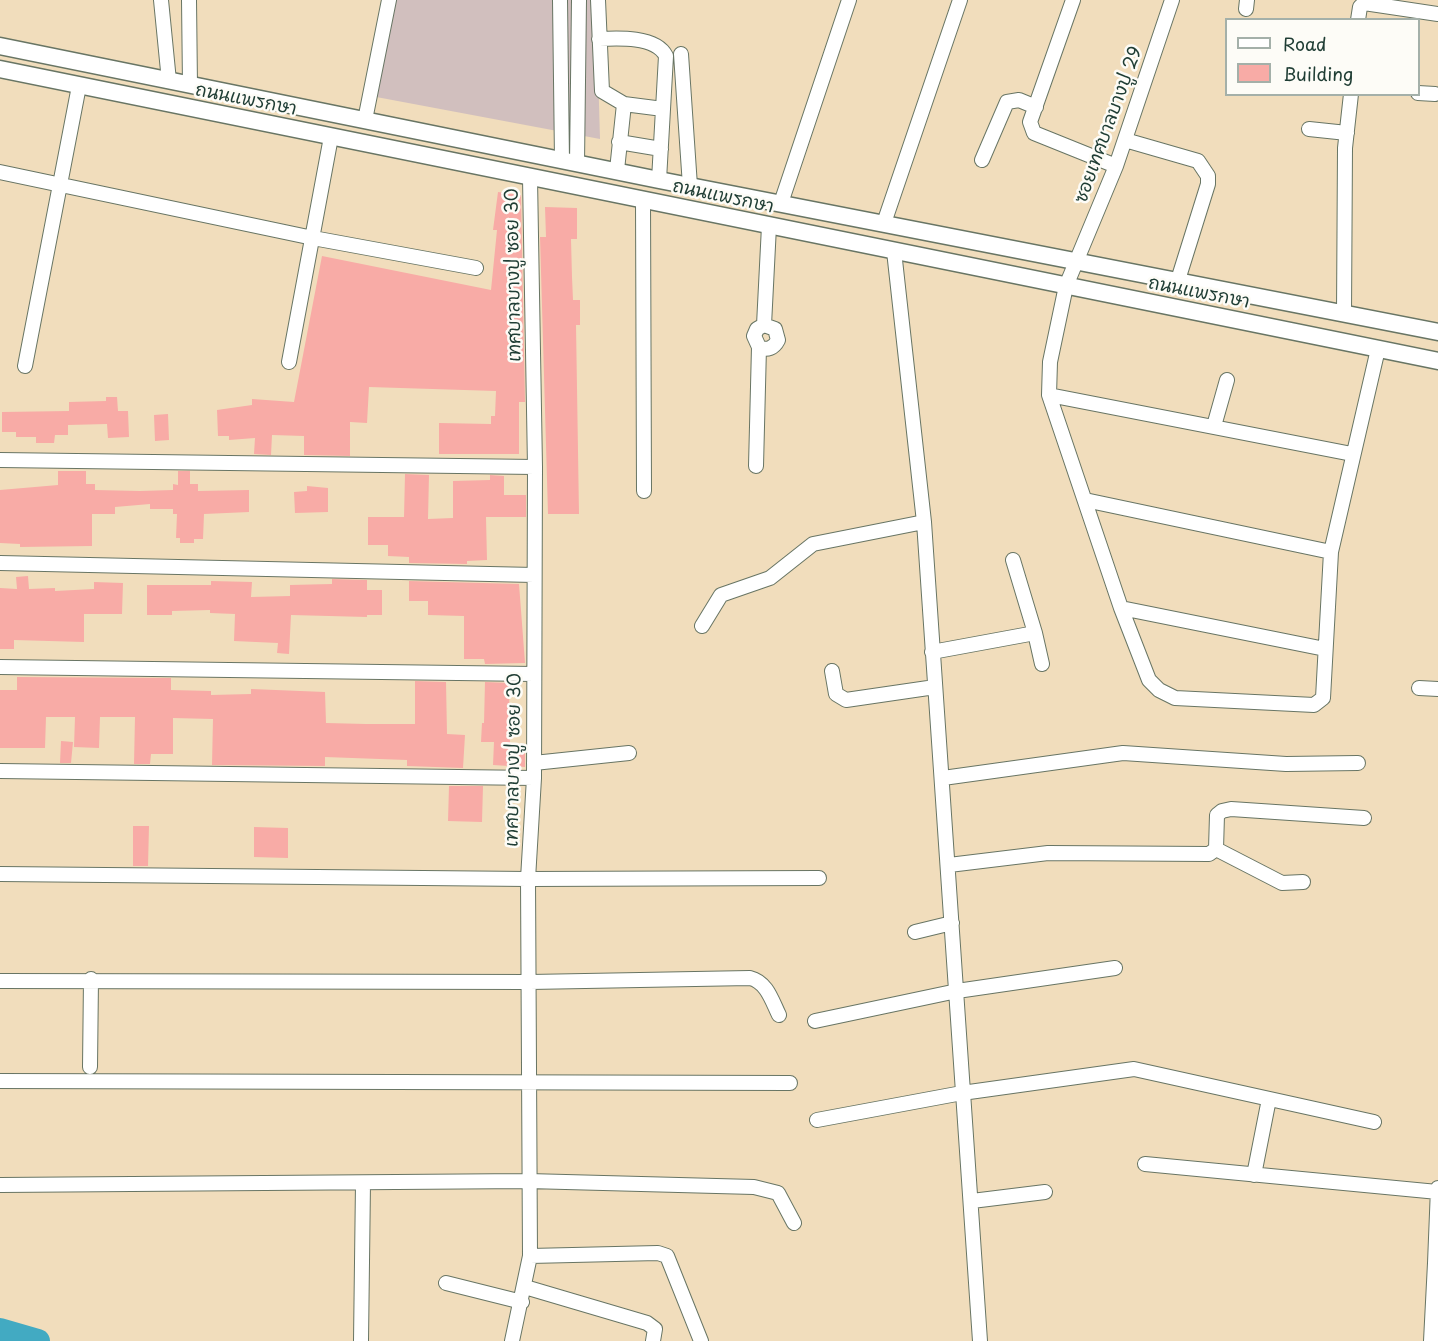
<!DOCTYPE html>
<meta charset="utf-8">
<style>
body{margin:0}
#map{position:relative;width:1438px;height:1341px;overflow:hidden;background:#f1ddbc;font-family:"Playpen Sans",sans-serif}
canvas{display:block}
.legend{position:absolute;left:1225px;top:18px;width:195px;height:78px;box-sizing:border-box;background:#fdfcf7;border:2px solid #a4b0a9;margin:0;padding:8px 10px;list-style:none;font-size:18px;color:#1f3d34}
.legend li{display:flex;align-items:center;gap:12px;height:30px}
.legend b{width:30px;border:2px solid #a4b0a9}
</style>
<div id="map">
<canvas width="1438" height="1341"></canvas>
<ul class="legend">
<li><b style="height:8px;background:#fff"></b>Road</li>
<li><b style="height:16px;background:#f8aba6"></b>Building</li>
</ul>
</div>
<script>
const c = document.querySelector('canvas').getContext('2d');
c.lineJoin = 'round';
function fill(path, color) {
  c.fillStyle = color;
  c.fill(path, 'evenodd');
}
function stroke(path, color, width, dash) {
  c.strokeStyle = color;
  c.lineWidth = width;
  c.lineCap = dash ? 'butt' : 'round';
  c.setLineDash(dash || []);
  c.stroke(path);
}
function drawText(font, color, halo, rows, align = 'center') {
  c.font = font + ' "Playpen Sans","Playpen Sans Thai",sans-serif';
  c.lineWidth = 5;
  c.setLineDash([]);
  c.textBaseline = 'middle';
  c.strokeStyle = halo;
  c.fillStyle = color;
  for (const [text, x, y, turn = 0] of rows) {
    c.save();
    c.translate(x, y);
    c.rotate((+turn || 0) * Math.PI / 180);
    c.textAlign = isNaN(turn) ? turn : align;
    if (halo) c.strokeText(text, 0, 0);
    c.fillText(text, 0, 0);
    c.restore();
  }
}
fill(new Path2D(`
 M386,0H596L600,139L371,96Z`), '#d1bfbe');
stroke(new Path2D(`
 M0,1330L38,1341`), '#42aac2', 24);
fill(new Path2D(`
 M498,192L521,195L525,402H519V454H439V423L491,424V416H495L496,391L369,387L367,423L350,422V456L304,455V436L272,435L271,455L254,454L255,438L229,440V436H218L217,410L252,405V399L294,402L322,256L491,290L497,230H493Z
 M545,207L577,208V239H571L572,277L573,300H580V325H576L579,514H548L540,237H546Z
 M106,397H117L118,411H128L129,437L108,438L107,424L68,425V435H55L54,443H36V437H16V432H2V412L69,411V402L106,401Z
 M168,414L169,440L155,441L154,415Z
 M58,471H86V484H95V490L140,491L173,490V484L178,485V471H190V484H198V491L249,490V512L204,514L203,539H194V543H180V538H176L177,514H173V509H150V504L115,507V514H92V546L20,547V544L0,543V490L58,485Z
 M405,474L429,475L428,519L453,518V481L490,480V475L504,476V495H526V517H486L487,560L467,561V564L409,563V557L388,556V545H368V517H404Z
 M307,486L328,488V512L295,513L294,492L307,491Z
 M28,576L29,589L55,588V591L94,589V582L123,583L122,614H84V642L14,640V649H0V588L17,589L16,577Z
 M332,579L367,580V590H382V615H367V617L291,615L289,654L277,653L278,643L234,641L235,614L210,613V610L172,611V615H147V585H211V581L252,582L251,597L290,596V585L332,584Z
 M409,581L519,584L525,663L485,664L484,659H464V616L428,615V601H409Z
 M17,677L171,678V690L211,691V695L251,694V689L325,692L326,723L366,724H415V681L446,682L447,734L465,735L463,768L407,766V760L325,757V766L212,765L213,719L173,718V754H151L150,764H134L135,717H100L99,748L74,747L75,717H46L45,748H0V690H17Z
 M485,682L509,683L510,745L525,746V767L493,765L494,742H481L482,723H484Z
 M61,741L73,742L71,763H60Z
 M449,786H483L482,822L448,821Z
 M133,826H149L148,866H133Z
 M254,827L288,828V858L254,857Z`), '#f8aba6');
const minor = new Path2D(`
 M161,0L169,81
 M189,0L190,85
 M560,0L562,160
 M598,0L602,91L624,104
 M1073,0L1030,122L1034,133L1116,166
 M1172,0L1116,166L1066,286L1050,362L1049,395L1121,608L1149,680L1159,690L1175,698L1314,705L1323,698L1331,552L1378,349
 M1246,9L1247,0
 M1358,20L1360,7L1364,3L1438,14
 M599,39C618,38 656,36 666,56L659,180
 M681,54L690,186
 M1418,93L1435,94
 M365,120L389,0
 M1309,129L1347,133
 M1125,140L1198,161L1208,176V184L1178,280
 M619,142L661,149
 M982,160L1007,102L1019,100L1036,107
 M577,163L579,0
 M617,170L624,104L663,109
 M0,172L313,238L476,268
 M643,200L644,491
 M781,203L849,0
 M884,223L960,0
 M894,251L924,522L980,1341
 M1344,313L1345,148L1351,94
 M764,325L769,226
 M289,362L331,137
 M25,366L79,86
 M1049,395L1352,454
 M1214,426L1227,380
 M0,460L535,467
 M756,466L759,347L754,336L757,329L764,325L775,329L778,340C774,348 767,351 759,347
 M1085,500L1331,552
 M0,563L534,575
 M1121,608L1325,649
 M702,626L721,595L770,578L813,544L924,522
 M1035,633L1042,664
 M932,652L1035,633L1013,560
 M0,667L534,674
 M832,671L836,694L846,700L935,687
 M1419,688L1438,689
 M534,763L629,753
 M0,771L534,778
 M943,778L1123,753L1286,764L1358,763
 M1216,849L1282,883L1303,882
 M949,865L1048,853L1209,854L1216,849L1217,815L1222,811L1231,809L1364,818
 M0,874L528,879L819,878
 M915,932L952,923
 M0,981L530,982L750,978C767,982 772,1001 779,1015
 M815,1021L957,991L1115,968
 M90,1067L91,979
 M0,1081L790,1083
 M817,1120L962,1093L1134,1069L1374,1122
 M1145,1164L1438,1192
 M1254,1175L1269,1099
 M0,1185L528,1181L754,1187L778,1193L794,1223
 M1438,1188L1435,1263H1438
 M972,1201L1045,1192
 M530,1256L658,1253L667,1256L701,1341
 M446,1283L522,1302
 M525,1287L647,1323L655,1329L653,1341
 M361,1341L363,1183
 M512,1341L530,1256L528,879L534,778L535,467L530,178
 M1431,1341L1435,1263`);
const major = new Path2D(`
 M0,46L659,180L1438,332
 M0,69L1438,361`);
stroke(minor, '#687564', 16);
stroke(major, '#687564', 19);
stroke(minor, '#fff', 14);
stroke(major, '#fff', 16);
drawText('18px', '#1f3d34', '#fdfcf7', [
 ["ถนนแพรกษา",246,100,11],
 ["ซอยเทศบาลบางปู 29",1109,125,-70],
 ["ถนนแพรกษา",723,197,12],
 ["เทศบาลบางปู ซอย 30",514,275,-91],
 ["ถนนแพรกษา",1199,293,11],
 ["เทศบาลบางปู ซอย 30",514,760,-89]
]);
</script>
